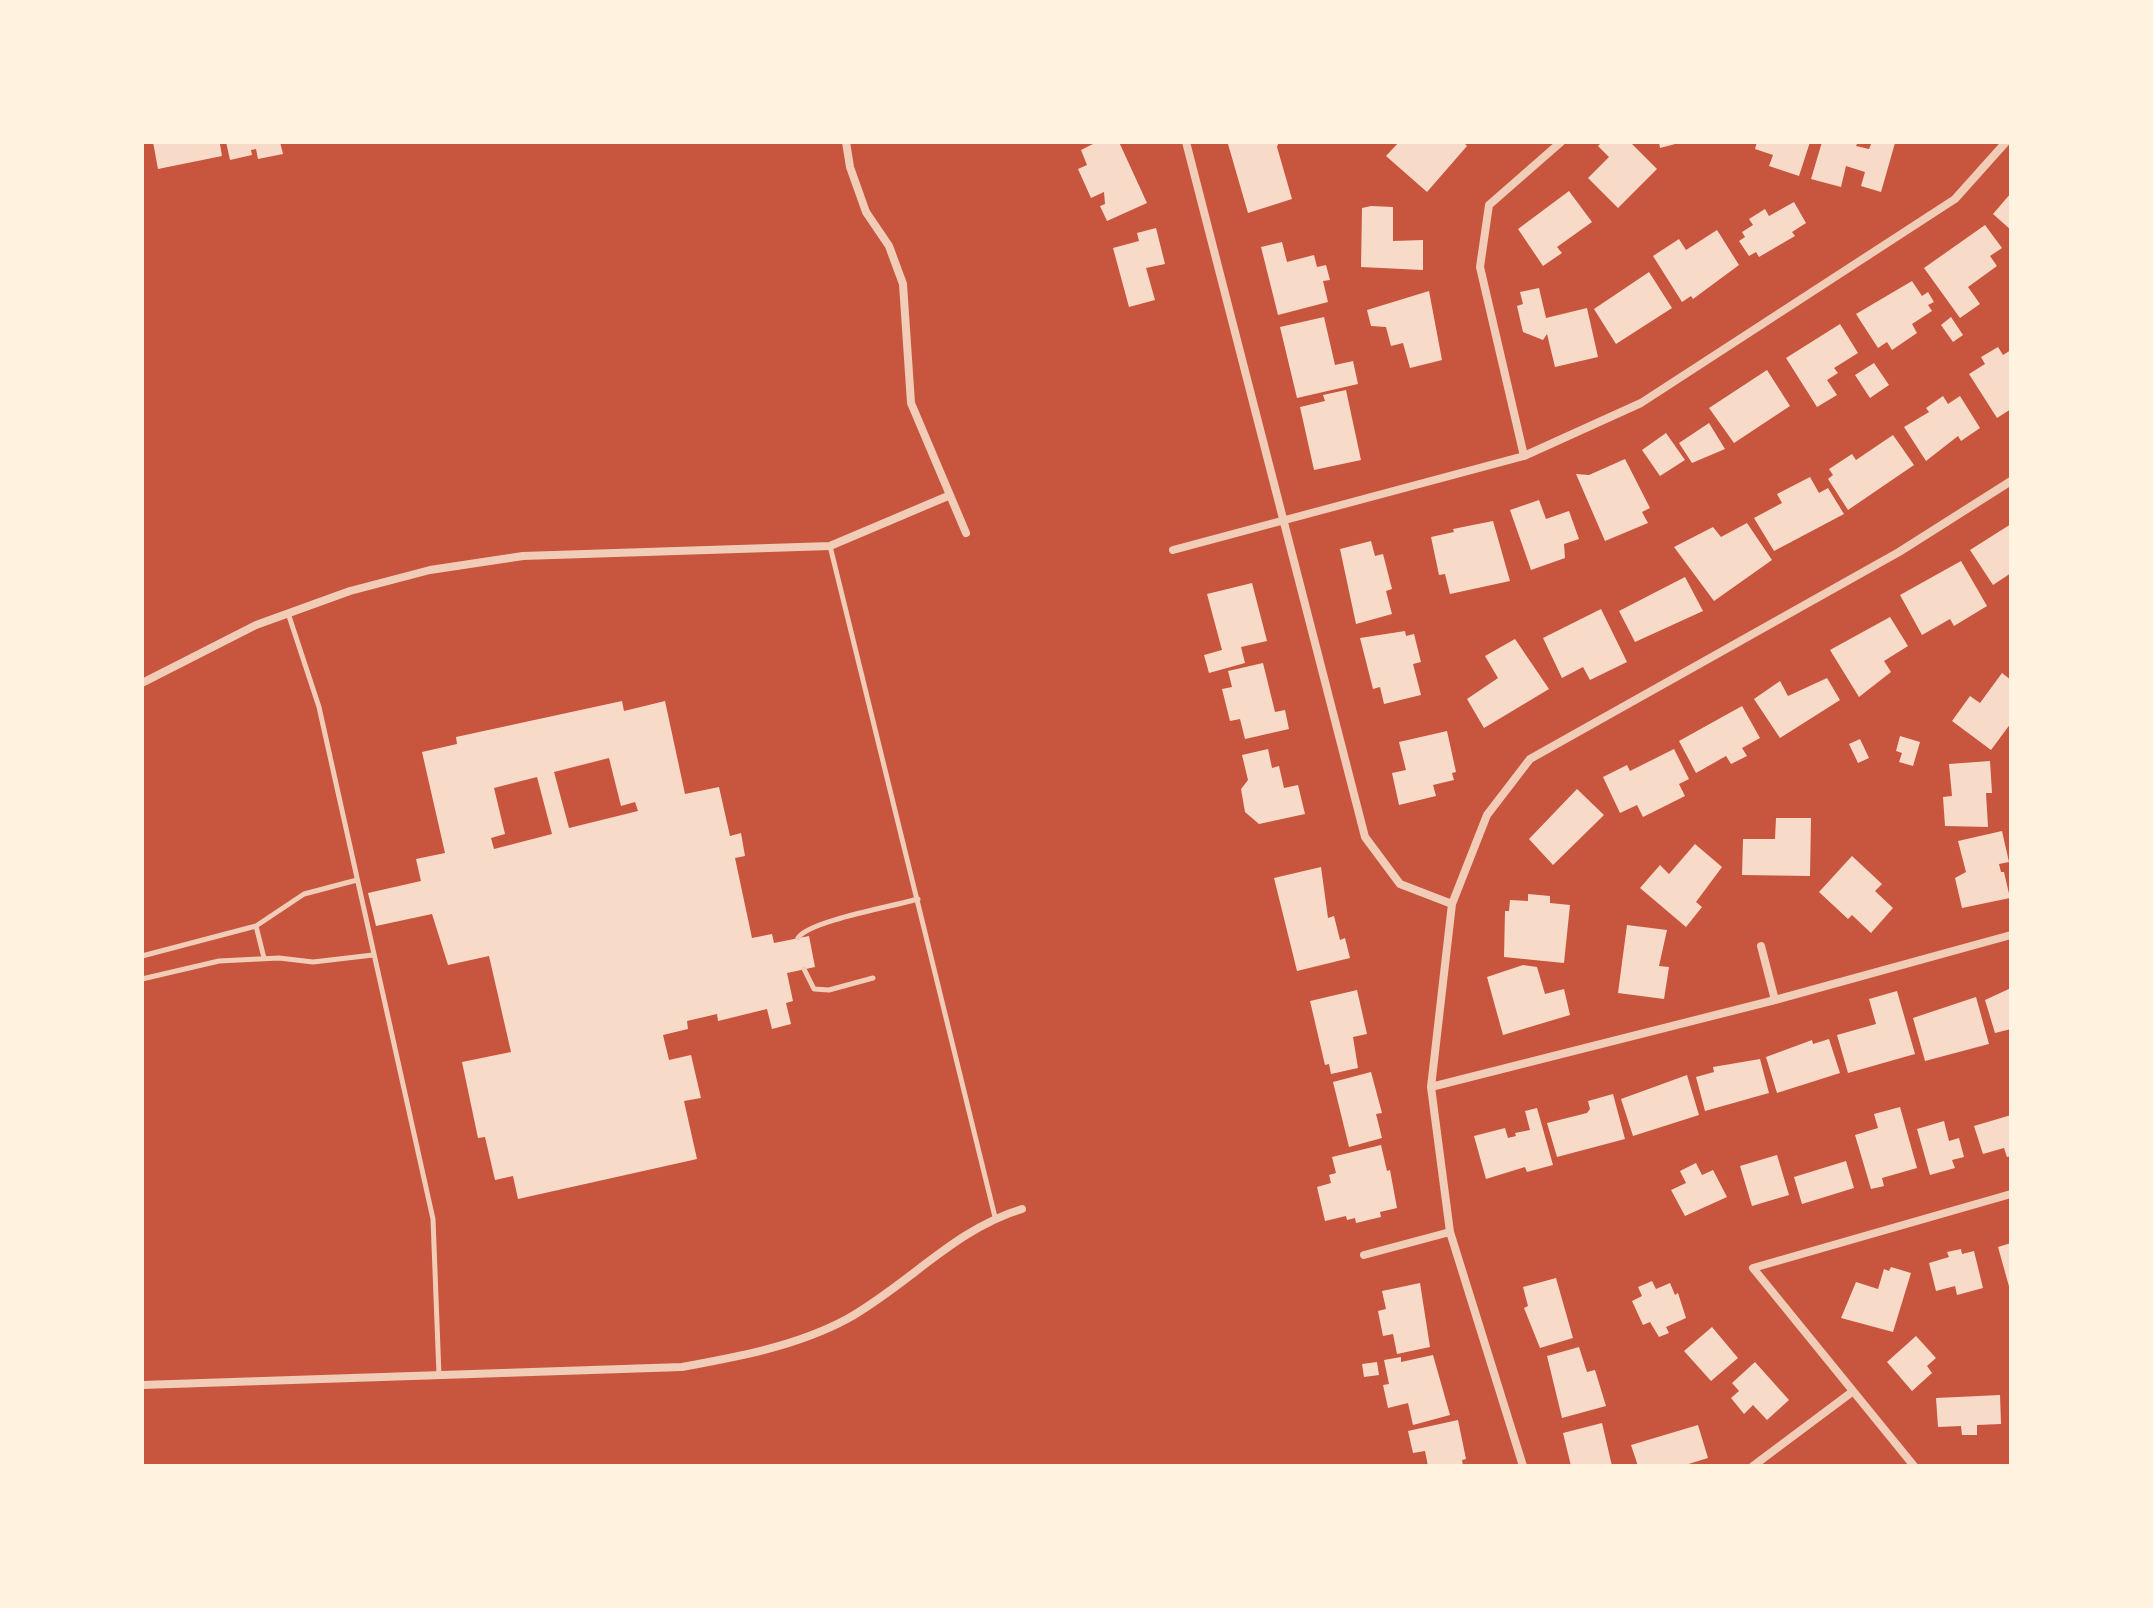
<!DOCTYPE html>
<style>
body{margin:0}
#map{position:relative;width:2153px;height:1608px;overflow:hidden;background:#c8553d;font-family:Karla,sans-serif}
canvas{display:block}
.frame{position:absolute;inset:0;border:144px solid #fff3e0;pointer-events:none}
</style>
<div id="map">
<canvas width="2153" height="1608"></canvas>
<div class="frame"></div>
</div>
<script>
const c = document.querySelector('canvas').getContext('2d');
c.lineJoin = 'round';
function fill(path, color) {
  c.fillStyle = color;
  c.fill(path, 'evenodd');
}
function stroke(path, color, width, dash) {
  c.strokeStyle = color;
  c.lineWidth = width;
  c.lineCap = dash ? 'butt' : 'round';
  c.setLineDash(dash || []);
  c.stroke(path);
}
fill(new Path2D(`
 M153,142H225V143L220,144L222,156L158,169Z
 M226,142H280L283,154L258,159L256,149L251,150L252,155L230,160Z
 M1097,142H1119L1147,203L1107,221L1100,206L1105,204L1104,192L1091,198L1078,169L1087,165L1081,150Z
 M1236,142H1279L1277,147L1292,199L1248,213L1228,144Z
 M1399,142H1463L1467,146L1427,192L1386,156Z
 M1602,142H1630L1657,169L1618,208L1588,178L1609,157L1598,146Z
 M1659,142H1679V143L1660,148Z
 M1757,142H1810L1799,176L1769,166L1773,155L1755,149Z
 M1822,142H1858L1856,146L1869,149L1872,142L1895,143L1881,192L1861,186L1865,172L1846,166L1841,187L1811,179Z
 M1569,191L1592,222L1557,247L1562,253L1543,266L1518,229Z
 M2011,193V230L1993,214Z
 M1794,202L1806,223L1792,232L1795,236L1759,257L1756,252L1749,256L1739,241L1745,237L1742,232L1753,225L1749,219L1765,209L1769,216Z
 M1371,206L1393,207V241L1423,240V270L1361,267L1362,208Z
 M1985,225L2002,248L1990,256L1997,266L1968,287L1980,304L1960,318L1924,268Z
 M1156,228L1165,264L1146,268L1155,300L1129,307L1113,248L1139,241L1137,233Z
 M1717,230L1739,265L1693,299L1691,296L1682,302L1653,256L1679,239L1686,250Z
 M1282,242L1287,262L1314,255L1317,267L1326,265L1330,280L1323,281L1328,302L1278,315L1261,247Z
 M1649,272L1672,308L1616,344L1594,309Z
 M1912,281L1922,296L1928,292L1934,302L1928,305L1932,311L1912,324L1917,333L1892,350L1887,342L1878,348L1856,314Z
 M1539,288L1546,318L1587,308L1598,357L1555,367L1547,334L1543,340L1523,332L1517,306L1523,304L1520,292Z
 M1429,291L1442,360L1410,368L1403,343L1391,346L1386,327L1371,326L1367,310Z
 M1324,317L1335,365L1353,361L1358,384L1297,398L1280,327Z
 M1951,317L1963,335L1953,342L1941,325Z
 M1840,324L1858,353L1834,368L1838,373L1827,380L1837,395L1817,407L1786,358Z
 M1998,347L2003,355L2011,350V409L1997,418L1969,374L1985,364L1981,357Z
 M1874,363L1889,385L1870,398L1855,375Z
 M1767,370L1790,406L1734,443L1709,408Z
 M1346,390L1361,460L1314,470L1300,407L1325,401L1323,395Z
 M1943,396L1948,404L1960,396L1980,428L1961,441L1958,436L1926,461L1904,427L1929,412L1926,408Z
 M1709,423L1725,449L1692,463L1679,443Z
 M1666,433L1685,460L1660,476L1642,450Z
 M1893,435L1914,465L1848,510L1828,479L1833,475L1829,469L1852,454L1856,460Z
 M1625,459L1650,508L1642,512L1648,523L1605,541L1576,474L1589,475Z
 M1810,477L1819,493L1828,488L1844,514L1774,551L1754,518L1782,503L1777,494Z
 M1539,500L1546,519L1569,511L1579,539L1564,544L1565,558L1531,570L1510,510Z
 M1493,521L1510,581L1450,594L1445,574L1439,575L1431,537L1454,532L1453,529Z
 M1747,523L1772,560L1714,601L1674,547L1713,527L1721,537Z
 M2011,524V573L1993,585L1970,550Z
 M1371,541L1375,556L1383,554L1392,589L1386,591L1392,614L1356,624L1340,549Z
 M1961,561L1987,606L1954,626L1950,619L1922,635L1900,595Z
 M1685,577L1703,611L1635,642L1619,611Z
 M1252,583L1267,641L1241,647L1245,663L1209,673L1204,655L1222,650L1207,594Z
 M1601,609L1627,662L1590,680L1583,667L1562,678L1543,638Z
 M1890,617L1908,646L1884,661L1891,672L1859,697L1830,650Z
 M1405,631L1406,636L1414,634L1421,662L1413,664L1421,695L1384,704L1380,687L1373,689L1360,638Z
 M1515,639L1549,689L1484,728L1467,699L1498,678L1485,656Z
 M1263,663L1275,712L1285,710L1289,729L1245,739L1240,719L1230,721L1222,689L1232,687L1228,671Z
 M2002,673L2011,680V723L1991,750L1952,721L1970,696L1980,703Z
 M1827,678L1840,700L1780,738L1754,699L1780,681L1788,696Z
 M622,701L624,711L665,701L685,794L719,787L730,836L741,833L745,856L735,858L752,938L772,934L774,943L809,936L815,967L787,973L793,1001L786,1003L791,1024L772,1029L767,1009L718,1021L717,1014L687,1021L688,1029L663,1035L669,1060L691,1055L701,1098L684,1101L697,1159L518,1199L513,1176L495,1180L485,1137L478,1138L462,1062L511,1052L489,956L448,965L432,914L376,926L368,893L421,881L416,859L445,853L422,752L457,744L456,737ZM609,758L621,806L635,802L638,811L569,828L554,772ZM537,777L552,834L494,849L491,838L505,834L494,788Z
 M1742,706L1760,738L1742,748L1747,756L1731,764L1726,756L1696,773L1679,741Z
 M1447,731L1456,772L1452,773L1454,780L1433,785L1436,796L1399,805L1392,773L1406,770L1399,742Z
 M1900,736L1920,742L1913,766L1899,762L1902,753L1896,751Z
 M1860,739L1869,758L1858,763L1849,744Z
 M1268,749L1272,768L1279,766L1284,788L1298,785L1305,814L1259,824L1245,812L1241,789L1248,780L1242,755Z
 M1674,749L1689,779L1679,784L1685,796L1643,817L1637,805L1620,813L1603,777L1627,765L1630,771Z
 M1990,761L1992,793H1986L1988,827L1945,826L1943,797L1952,796L1949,764Z
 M1577,789L1604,815L1553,865L1529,839Z
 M1776,818H1811L1810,876L1742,875L1743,839H1775Z
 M2002,831L2009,862L1999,864L2001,872H2004L2010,898L1962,908L1955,878L1966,872L1958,841Z
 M1695,844L1722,867L1696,902L1702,907L1686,927L1640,888L1660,865L1669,874Z
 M1852,856L1882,884L1875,891L1893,908L1871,933L1852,915L1848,919L1819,892Z
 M1321,867L1328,918L1334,916L1340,940L1345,938L1350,958L1297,971L1274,878Z
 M1528,894L1550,896V903L1570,905L1564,963L1504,957L1505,911H1509L1510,900L1528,901Z
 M1627,925L1667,930L1659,966L1669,967L1664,999L1618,993Z
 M1523,965L1537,967L1545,994L1564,989L1570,1015L1503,1035L1487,977Z
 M2011,988V1029L1995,1033L1985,1000Z
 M1357,990L1367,1034L1353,1037L1358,1068L1331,1074L1329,1064L1325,1065L1310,1001Z
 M1897,991L1915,1054L1848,1073L1837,1035L1876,1024L1869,999Z
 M1976,997L1989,1044L1925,1061L1913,1018Z
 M1829,1039L1840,1073L1777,1093L1766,1057L1812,1040L1813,1044Z
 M1760,1059L1769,1093L1705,1111L1696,1077L1714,1072L1713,1067Z
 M1371,1072L1382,1113L1376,1114L1382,1138L1349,1147L1333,1082Z
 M1687,1075L1699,1115L1633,1136L1621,1099Z
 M1613,1094L1625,1139L1557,1157L1547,1123L1587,1113L1590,1109L1588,1101Z
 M1900,1107L1917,1168L1882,1178L1884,1186L1871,1189L1855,1135L1878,1128L1874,1114Z
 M1537,1108L1553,1165L1527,1172L1525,1167L1486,1179L1474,1136L1505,1128L1508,1138L1516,1136L1515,1133L1530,1130L1525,1111Z
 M2011,1115V1156L2007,1157L2004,1148L1983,1154L1974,1126Z
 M1944,1121L1949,1141L1959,1138L1964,1157L1952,1160L1955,1168L1930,1175L1917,1129Z
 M1381,1145L1387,1171L1390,1170L1397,1208L1380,1212L1381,1217L1356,1223L1355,1218L1347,1220L1346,1216L1325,1221L1317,1187L1331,1183L1329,1175L1336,1173L1332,1157Z
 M1777,1155L1789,1195L1752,1206L1740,1166Z
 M1846,1161L1854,1188L1802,1204L1794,1177Z
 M1696,1163L1702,1175L1713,1170L1727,1197L1685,1216L1671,1190L1686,1183L1680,1171Z
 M2011,1243V1290H2010L1998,1247Z
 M1961,1249L1962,1254L1974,1251L1983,1288L1957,1295L1955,1286L1936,1291L1929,1263L1949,1257L1947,1252Z
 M1891,1267L1911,1273L1893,1332L1841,1318L1856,1282L1878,1289L1884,1269L1889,1271Z
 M1556,1278L1573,1338L1540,1348L1524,1308L1528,1306L1523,1287Z
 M1652,1281L1656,1289L1670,1283L1675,1295L1678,1293L1686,1318L1666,1327L1669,1333L1659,1337L1650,1322L1643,1325L1632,1301L1642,1296L1638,1287Z
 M1420,1283L1430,1347L1397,1354L1393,1334L1383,1336L1378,1311L1386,1309L1382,1291Z
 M1712,1327L1738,1358L1711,1381L1684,1351Z
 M1916,1336L1936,1358L1927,1366L1932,1373L1912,1391L1887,1362Z
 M1579,1347L1587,1372L1595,1370L1606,1406L1562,1418L1547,1356Z
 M1433,1355L1450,1415L1413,1425L1408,1403L1388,1408L1383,1385L1389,1384L1384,1360L1401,1357V1362Z
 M1377,1362L1379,1375L1364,1377L1362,1364Z
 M1755,1362L1789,1400L1767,1420L1753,1405L1744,1414L1731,1398L1739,1391L1732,1383Z
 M2000,1395L2001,1424L1977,1425V1435H1962L1961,1426L1938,1427L1936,1398Z
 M1458,1420L1466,1459L1462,1460L1463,1466H1428L1425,1451L1413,1453L1408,1431Z
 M1602,1423L1612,1466H1571L1563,1433Z
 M1698,1425L1708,1458L1682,1466H1638L1631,1445Z`), '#f7dbc8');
stroke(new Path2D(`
 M830,546L995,1217
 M288,613L319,707L433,1219L439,1375
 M256,926L264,958
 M798,938C808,921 895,906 918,899
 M142,956L256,926L304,894L357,880
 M804,969L814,989L829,990L873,978
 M142,979L219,961L279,958L313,962L373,955`), '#f1ccb7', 5);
stroke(new Path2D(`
 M846,142L850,167L866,212L889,246L903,284L911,403L966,533
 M1186,142L1365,837L1400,884L1452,904L1431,1087L1450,1232L1523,1466
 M1524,456L1480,267L1489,205L1561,142
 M1173,550L1524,456L1641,403L1955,199L2006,142
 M142,683L256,625L350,591L430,570L523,556L830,546L948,496
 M1452,904L1487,815L1530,759L1899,552L2011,481
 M1761,946L1775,1000
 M1431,1087L1775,1000L2011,935
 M1364,1255L1450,1232
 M142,1385L682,1367C737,1357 797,1346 847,1319C908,1285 955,1229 1022,1209
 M1753,1466L1852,1392
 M1914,1466L1753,1268L2011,1194`), '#f1ccb7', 8);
</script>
